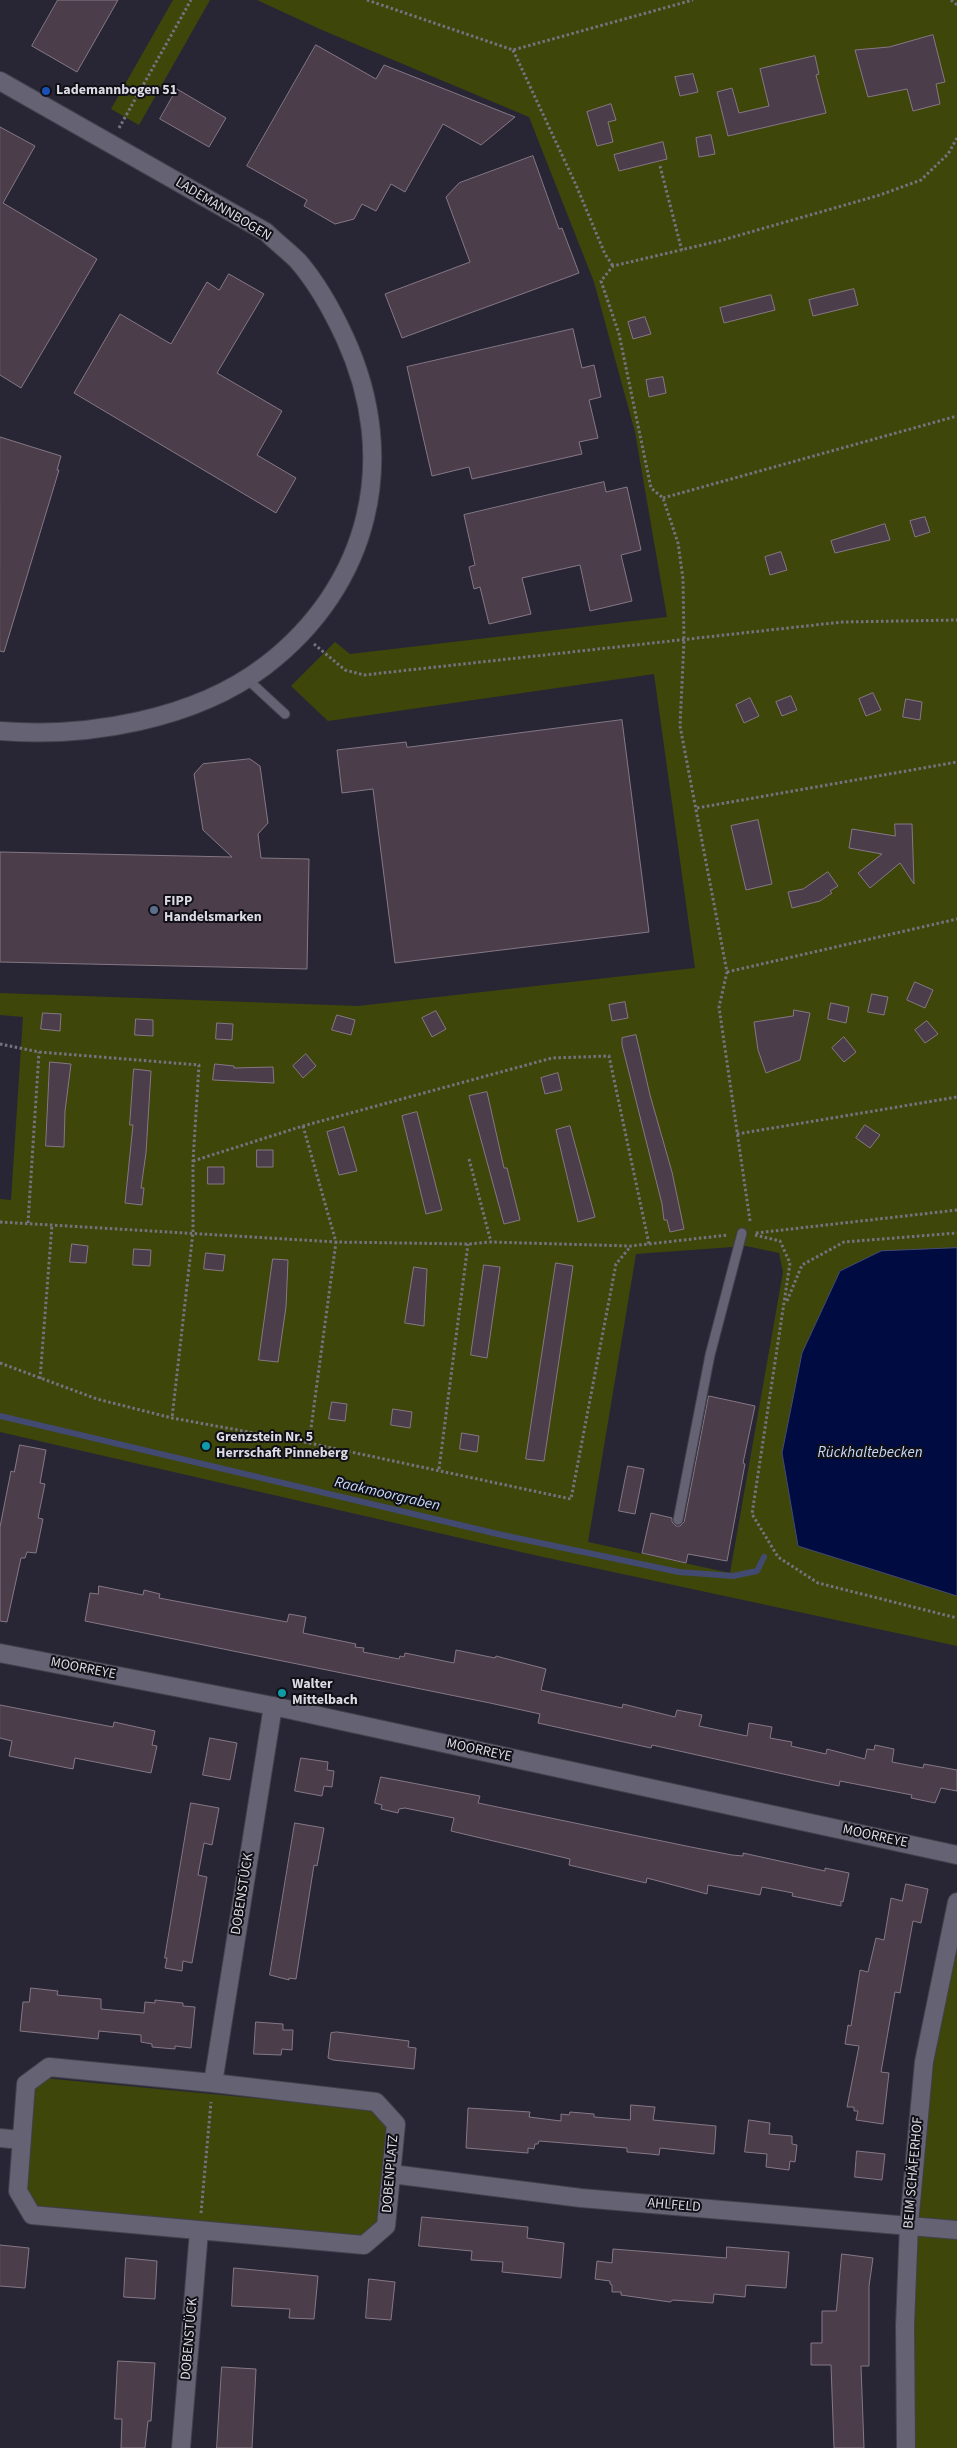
<!DOCTYPE html>
<meta charset="utf-8">
<style>
body{margin:0}
canvas{display:block;background:#282634}
</style>
<canvas width="957" height="2448"></canvas>
<script>
const c = document.querySelector('canvas').getContext('2d');
c.lineJoin = 'round';
function fill(path, color) {
  c.fillStyle = color;
  c.fill(path, 'evenodd');
}
function stroke(path, color, width, dash) {
  c.strokeStyle = color;
  c.lineWidth = width;
  c.lineCap = dash ? 'butt' : 'round';
  c.setLineDash(dash || []);
  c.stroke(path);
}
function drawText(font, color, halo, rows, align = 'center') {
  c.font = font + ' "Source Sans 3",sans-serif';
  c.lineWidth = 4;
  c.setLineDash([]);
  c.textBaseline = 'middle';
  c.strokeStyle = halo;
  c.fillStyle = color;
  for (const [text, x, y, turn = 0] of rows) {
    c.save();
    c.translate(x, y);
    c.rotate((+turn || 0) * Math.PI / 180);
    c.textAlign = isNaN(turn) ? turn : align;
    if (halo) c.strokeText(text, 0, 0);
    c.fillText(text, 0, 0);
    c.restore();
  }
}
fill(new Path2D(`
 M173,0H210L139,125L111,109Z
 M257,0H957V1248L881,1251L792,1504L798,1546L957,1596V1646L534,1555L0,1432V1199L11,1200L23,1017L0,1015V993L358,1006L695,968L654,674L328,721L291,686L335,642L350,654L667,617L635,432L594,282L529,117L322,30ZM746,1246L779,1253L783,1272L730,1573L588,1542L636,1254Z
 M957,1938V2448H915L912,2326L919,2194L936,2045Z
 M43,2078L378,2110L387,2121L376,2229L367,2237L31,2205L25,2196L35,2086Z`), '#3e4609');
const water = new Path2D(`
 M957,1248V1596L798,1546L782,1453L802,1353L840,1271L881,1251Z`);
fill(water, '#000c41');
stroke(water, '#424a72', 1);
stroke(new Path2D(`
 M0,1416L502,1535L679,1572L733,1576L757,1571L764,1557`), '#424a72', 6);
const building = new Path2D(`
 M58,0H118L77,72L32,46Z
 M933,35L945,82L936,84L940,104L913,111L907,89L868,97L855,50L889,47Z
 M316,45L376,79L384,65L515,117L481,145L443,124L405,192L391,184L376,211L362,204L354,219L335,224L304,206L307,200L247,166Z
 M815,56L819,74L816,75L826,113L728,136L717,92L732,88L739,113L769,106L760,69Z
 M693,74L698,92L680,96L675,77Z
 M177,89L226,118L209,147L160,119Z
 M611,104L616,120L608,122L613,142L597,146L587,112Z
 M0,127L35,146L3,203L97,259L21,388L0,375Z
 M711,135L715,154L699,157L696,138Z
 M663,142L667,159L619,171L614,155Z
 M533,156L559,229L562,228L579,273L402,338L385,294L470,262L446,197L459,183Z
 M229,274L264,294L217,373L282,411L257,455L296,478L276,513L74,393L120,314L171,344L207,282L219,290Z
 M854,289L858,305L813,316L809,300Z
 M771,295L775,310L724,323L720,308Z
 M645,317L651,334L633,339L628,322Z
 M573,329L582,368L594,365L601,397L589,400L598,438L579,442L582,454L472,479L469,467L432,476L407,367Z
 M663,377L666,393L649,397L646,380Z
 M0,437L61,456L57,470H59L4,652L0,651Z
 M604,482L606,492L627,487L641,550L621,555L632,601L590,611L580,565L522,578L531,614L489,624L480,587L474,589L469,567L475,565L464,515Z
 M925,517L930,532L915,537L910,521Z
 M885,524L890,540L835,553L831,541Z
 M781,552L787,570L770,575L765,557Z
 M873,693L881,710L866,716L859,699Z
 M791,696L797,710L782,716L776,702Z
 M750,698L759,716L744,723L736,705Z
 M906,699L922,702L920,720L903,717Z
 M622,720L649,932L395,963L373,789L342,793L337,750L406,742L407,747Z
 M250,759L260,766L268,823L258,834L261,858L309,859L307,969L0,962V852L232,857L203,830L194,774L203,764Z
 M758,820L772,884L746,890L731,826Z
 M895,824H912L914,884L900,863L870,888L858,873L882,854L849,848L852,829L895,836Z
 M828,872L838,886L830,891L832,893L820,901L792,908L788,892L803,889Z
 M915,982L933,990L925,1008L907,1000Z
 M872,994L888,997L884,1015L868,1012Z
 M625,1002L628,1018L612,1021L609,1005Z
 M831,1003L849,1007L846,1023L828,1019Z
 M794,1010L810,1013L800,1060L766,1073L758,1050L754,1022L793,1016Z
 M436,1011L446,1029L432,1037L422,1018Z
 M43,1013L61,1014L60,1031L41,1029Z
 M337,1015L355,1020L351,1035L332,1030Z
 M136,1019L153,1020V1036L135,1035Z
 M927,1021L938,1034L925,1043L915,1030Z
 M217,1023L233,1024L232,1040L216,1039Z
 M636,1035L650,1095L672,1172L684,1229L670,1232L667,1220H664L662,1204L622,1045V1038Z
 M844,1037L856,1052L844,1062L832,1048Z
 M306,1054L316,1066L303,1078L293,1066Z
 M50,1062L71,1064L65,1111L64,1147L46,1146Z
 M215,1064L234,1066V1068L273,1067L274,1083L213,1080Z
 M134,1069L151,1071L146,1153L141,1188H144L142,1205L125,1203L133,1125H130Z
 M558,1073L562,1090L545,1094L541,1078Z
 M487,1092L504,1168H507L520,1220L504,1224L469,1096Z
 M417,1112L442,1210L426,1214L402,1116Z
 M865,1125L880,1135L870,1148L856,1138Z
 M570,1126L595,1217L578,1222L556,1130Z
 M344,1127L357,1171L339,1175L327,1132Z
 M257,1150H273V1167H257Z
 M208,1167H224V1184H208Z
 M72,1244L88,1246L86,1263L70,1262Z
 M134,1249L151,1250L150,1266L133,1265Z
 M206,1253L225,1255L223,1271L204,1269Z
 M273,1259L288,1260L286,1307L278,1362L259,1360Z
 M556,1263L573,1266L544,1461L526,1459Z
 M484,1265L500,1267L487,1358L471,1355Z
 M414,1267L427,1269L424,1326L405,1323Z
 M709,1396L755,1406L743,1463L745,1464L727,1561L688,1554L686,1563L642,1553L651,1513L672,1518V1522L676,1526H680L684,1522Z
 M332,1402L347,1404L345,1421L329,1419Z
 M393,1409L412,1412L410,1428L391,1425Z
 M462,1433L479,1436L477,1452L460,1449Z
 M20,1445L46,1450L40,1483L45,1484L38,1518L43,1519L36,1553L27,1552L25,1558H21L7,1622L0,1621V1527L11,1471L14,1472Z
 M628,1466L644,1469L635,1514L619,1511Z
 M99,1586L143,1595L144,1590L160,1594L159,1598L287,1622L289,1614L306,1617L303,1633L356,1644L355,1647L364,1648L363,1652L399,1659L400,1656L404,1657L405,1653L454,1663L456,1650L495,1658L496,1656L546,1669L541,1690L622,1708L623,1704L675,1717L677,1710L702,1715L699,1726L747,1736L749,1723L772,1727L770,1738L792,1742L791,1746L826,1754L827,1749L865,1759L867,1749L874,1750L875,1745L894,1749L892,1762L923,1768L924,1764L957,1770V1791L941,1788L935,1803L911,1798L912,1795L840,1781L839,1786L815,1781L652,1745L651,1748L538,1723L540,1714L490,1703L85,1621L90,1593L98,1594Z
 M0,1705L113,1727L114,1722L155,1731L152,1745L157,1746L151,1773L75,1758L73,1769L9,1756L12,1741L0,1738Z
 M210,1738L237,1743L230,1780L203,1775Z
 M301,1758L328,1762L327,1770L334,1771L332,1787L324,1786L322,1796L295,1791Z
 M381,1777L480,1796L478,1803L691,1847L732,1855L743,1856V1853L825,1871V1868L849,1873L843,1902L841,1901V1906L792,1896L793,1893L762,1887L760,1895L708,1885L707,1894L647,1878L646,1883L569,1865L570,1859L451,1831L454,1818L405,1808L399,1809L398,1813L381,1809L382,1805L375,1803Z
 M191,1803L219,1808L212,1845L204,1843L198,1875L207,1877L192,1963L183,1961L182,1971L165,1968L167,1958H165Z
 M295,1823L324,1828L317,1866L314,1865L296,1979L289,1978V1980L270,1975Z
 M906,1884L928,1889L921,1923L913,1921L900,1993L895,1992L881,2072L889,2073L883,2124L856,2120L858,2111H854V2107H847L859,2046L845,2044L848,2025L851,2026L860,1970L868,1972L876,1938L884,1940L891,1898L902,1901Z
 M31,1988L58,1991L57,1995L101,1999V2009L144,2013L145,2002L155,2003V2000L183,2003V2006L195,2007L191,2048L175,2046V2049L152,2047V2044L141,2042V2035L99,2031L98,2039L20,2031L23,2002H29Z
 M256,2022L283,2024V2030H293L292,2050L282,2049L281,2055L254,2054Z
 M337,2032L409,2041L408,2047L416,2048L414,2069L333,2060L328,2058L331,2033Z
 M631,2105L655,2107L653,2120L716,2126L714,2154L660,2148L659,2155L650,2154L627,2152V2148L539,2141L538,2144H535L534,2149L528,2148V2153L466,2148L468,2108L530,2112L529,2117L561,2121V2114L569,2115L570,2112L594,2114V2117L630,2120Z
 M749,2120L770,2123L769,2134L792,2136V2144L797,2145L795,2162L790,2161L789,2170L766,2167L767,2154L745,2152Z
 M857,2151L885,2154L882,2180L855,2177Z
 M422,2217L528,2227L527,2238L564,2243L561,2278L502,2272L503,2262L471,2260L472,2251L419,2246Z
 M0,2245L29,2248L25,2288L0,2286Z
 M727,2247L789,2252L786,2288L746,2285L745,2297L714,2294L713,2303L673,2300L670,2302L621,2295V2292H612V2285L610,2284V2281L595,2279L597,2261L612,2263L613,2249L726,2258Z
 M842,2254L873,2258L869,2286V2366H861L864,2448H834L831,2365H811V2343H822V2311H836Z
 M126,2258L157,2261L155,2299L124,2297Z
 M234,2268L318,2276L314,2319L289,2318L290,2309L232,2306Z
 M369,2279L395,2282L391,2320L366,2318Z
 M118,2361L155,2363L151,2421H148L145,2448H121L122,2419H115Z
 M222,2367L256,2369L252,2448H217Z`);
fill(building, '#4b3e4a');
stroke(building, '#857785', 1);
const service = new Path2D(`
 M246,678L285,714
 M678,1520L710,1355L742,1233`);
const minor = new Path2D(`
 M0,81L266,232C276,242 288,251 298,261C317,283 333,312 345,338C400,458 371,585 265,666C194,720 86,738 0,731
 M0,1653L273,1706L957,1855
 M49,2067L213,2083L376,2102L396,2124L386,2226L364,2245L32,2215L18,2191L26,2084Z
 M213,2083L273,1706
 M0,2138L21,2140
 M392,2174L581,2198L957,2230
 M181,2448L199,2231
 M906,2448L905,2326L909,2224L924,2062L957,1902`);
stroke(service, '#42404b', 11);
stroke(minor, '#42404b', 20);
stroke(new Path2D(`
 M367,0L513,50L693,0
 M951,0L957,5
 M513,50L576,185L605,254L613,266
 M119,128L191,0
 M660,166L682,251
 M663,498L957,416
 M314,644L345,670L364,675L842,622L957,620
 M697,808L957,762
 M727,972L957,919
 M0,1044L39,1052L199,1065L193,1161V1232L172,1418
 M303,1126L336,1242L309,1443
 M737,1134L957,1097
 M469,1159L491,1242
 M193,1161L303,1126L552,1058L609,1056L649,1244
 M750,1221L719,1007L727,972L680,726L684,641L683,579L678,543L663,498L651,488L619,334L601,281L613,266L719,241L880,195L921,180L948,154L957,138
 M0,1222L336,1242L468,1244L491,1242L631,1246L728,1235
 M28,1223L39,1052
 M756,1233L957,1210
 M755,1235L780,1241L790,1263L752,1514L778,1557L818,1583L957,1618
 M787,1301L802,1265L844,1242L957,1233
 M0,1363L97,1399L172,1418L309,1443L571,1499L616,1264L631,1246
 M40,1379L52,1225
 M439,1469L468,1244
 M201,2213L211,2102`), '#757380', 3, [2.5, 2.5]);
stroke(service, '#646273', 9);
stroke(minor, '#646273', 18);
for (const [x, y, r, color] of [
 [46,91,5,"#1a4fb4"],
 [154,910,5,"#5c6f8a"],
 [206,1446,5,"#0f9aa8"],
 [282,1693,5,"#0f9aa8"]
]) {
  const dot = new Path2D();
  dot.arc(x, y, r, 0, 2 * Math.PI);
  c.fillStyle = color;
  c.fill(dot);
  stroke(dot, '#111016', 2);
}
drawText('bold 14px', '#dcdbe5', '#111016', [
 ["Lademannbogen 51",56,91],
 ["FIPP",164,902],
 ["Handelsmarken",164,918],
 ["Grenzstein Nr. 5",216,1438],
 ["Herrschaft Pinneberg",216,1454],
 ["Walter",292,1685],
 ["Mittelbach",292,1701]
], 'left');
drawText('14px', '#dcdbe5', '#111016', [
 ["LADEMANNBOGEN",223,210,31],
 ["MOORREYE",83,1669,11],
 ["MOORREYE",479,1751,12],
 ["MOORREYE",875,1837,12],
 ["DOBENSTÜCK",243,1894,-81],
 ["BEIM SCHÄFERHOF",914,2173,-85],
 ["DOBENPLATZ",391,2174,-85],
 ["AHLFELD",674,2206,5],
 ["DOBENSTÜCK",190,2339,-85]
]);
drawText('italic 15px', '#c6dafc', '#111016', [
 ["Rückhaltebecken",870,1454],
 ["Raakmoorgraben",387,1495,13]
]);
</script>
